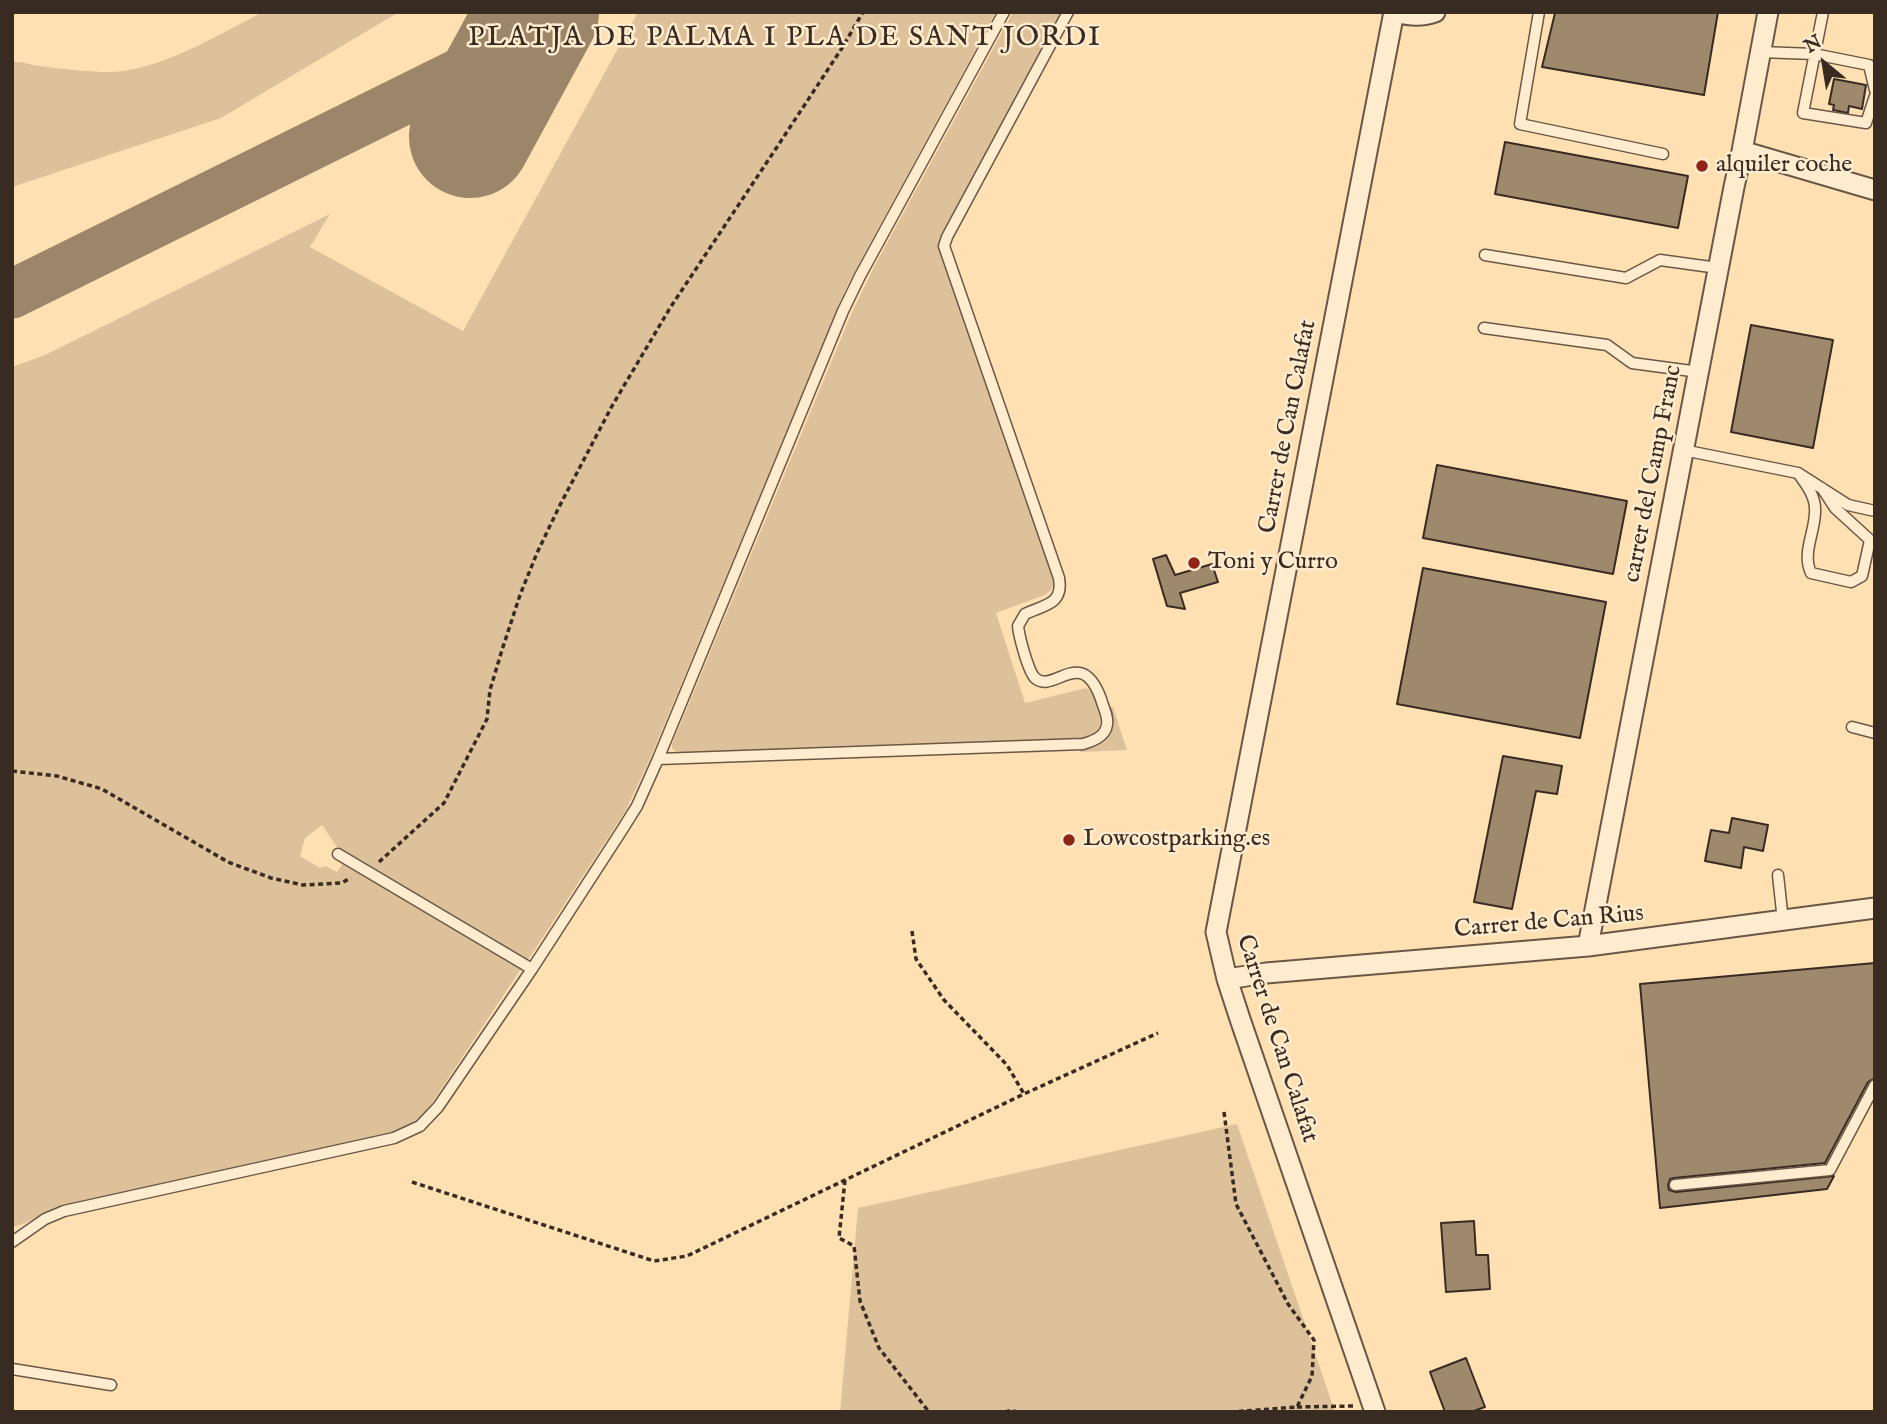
<!DOCTYPE html>
<style>
body{margin:0}
#map{position:relative;width:1887px;height:1424px;overflow:hidden;background:#ffe0b2;font-family:"IM FELL English",serif}
canvas{display:block}
.frame{position:absolute;inset:0;border:14px solid #382b22;pointer-events:none}
.north{position:absolute;left:1789px;top:28px;width:70px;height:70px;-webkit-text-stroke:5px #ffebcd;paint-order:stroke;rotate:330deg;font-size:19px;font-weight:700;line-height:28px;text-align:center;color:#382b22}
.north::after{content:'';display:block;margin:auto;width:24px;height:32px;background:#382b22;clip-path:polygon(50% 0,100% 100%,50% 72%,0 100%)}
</style>
<div id="map">
<canvas width="1887" height="1424"></canvas>
<div class="frame"></div>
<div class="north">N</div>
</div>
<script>
const c = document.querySelector('canvas').getContext('2d');
c.lineJoin = 'round';
function fill(path, color) {
  c.fillStyle = color;
  c.fill(path, 'evenodd');
}
function stroke(path, color, width, dash) {
  c.strokeStyle = color;
  c.lineWidth = width;
  c.lineCap = dash ? 'butt' : 'round';
  c.setLineDash(dash || []);
  c.stroke(path);
}
function drawText(font, color, halo, rows, align = 'center') {
  c.font = font + ' "IM FELL English",serif';
  c.lineWidth = 5;
  c.setLineDash([]);
  c.textBaseline = 'middle';
  c.strokeStyle = halo;
  c.fillStyle = color;
  for (const [text, x, y, turn = 0] of rows) {
    c.save();
    c.translate(x, y);
    c.rotate((+turn || 0) * Math.PI / 180);
    c.textAlign = isNaN(turn) ? turn : align;
    if (halo) c.strokeText(text, 0, 0);
    c.fillText(text, 0, 0);
    c.restore();
  }
}
fill(new Path2D(`
 M263,12H399L221,118L12,187V62C22,61 29,65 39,66C60,69 82,71 103,72C155,74 218,35 263,12Z
 M638,12H996L847,286L650,759L625,812L528,960L337,847L322,825L305,838L300,856L320,868L326,866L337,872L343,863H348L521,969L428,1109C418,1121 406,1128 392,1133L64,1205C46,1211 31,1223 12,1227V367L45,355L330,214L310,247L463,331Z
 M1013,12H1064L943,236L940,241V252L1055,580L1052,589L1045,595L996,613L1025,703L1086,688C1094,692 1097,698 1099,707C1105,727 1096,736 1076,740L692,753L675,751L672,748V744L852,312L875,265Z
 M1113,707L1127,750L1080,752V749C1106,748 1119,735 1109,709Z
 M1237,1124L1335,1412H840L858,1208Z`), '#ddc19a');
stroke(new Path2D(`
 M12,294L483,61C505,48 521,31 538,12`), '#9c866a', 49);
stroke(new Path2D(`
 M470,137L538,12`), '#9c866a', 122);
const building = new Path2D(`
 M1718,12L1704,95L1542,67L1555,13Z
 M1834,79L1866,85L1862,109L1849,106L1848,113L1833,110L1834,105L1829,104Z
 M1505,142L1688,176L1678,228L1495,194Z
 M1751,325L1833,340L1813,448L1731,432Z
 M1437,465L1627,501L1613,574L1423,538Z
 M1166,555L1175,575L1212,564L1218,582L1180,593L1185,609L1167,606L1153,559Z
 M1423,568L1606,602L1580,738L1397,704Z
 M1503,756L1562,766L1557,794L1536,791L1512,909L1474,902Z
 M1732,818L1768,825L1763,851L1744,847L1741,868L1705,861L1711,830L1729,833Z
 M1875,963V1078L1868,1082L1825,1163L1674,1178L1670,1179L1668,1185L1669,1190L1676,1192L1834,1176L1827,1189L1660,1208L1640,984Z
 M1474,1221L1476,1255H1488L1490,1289L1446,1292L1441,1223Z
 M1466,1358L1485,1407L1471,1412H1445L1430,1372Z`);
fill(building, '#9f896d');
stroke(building, '#382b22', 2);
const service = new Path2D(`
 M1539,12L1520,124L1663,154
 M1823,12L1803,113L1866,123L1875,96
 M1760,52L1814,54L1869,65L1875,90
 M1485,255L1626,278L1660,260L1718,268
 M1484,328L1607,345L1632,363L1699,372
 M1683,450L1798,473L1848,505L1875,511
 M1798,473C1805,483 1814,494 1815,507C1817,529 1801,552 1811,573L1851,582L1862,576L1870,540L1835,508L1822,488
 M1852,727L1875,733
 M658,759L1083,744C1093,741 1105,737 1107,725C1109,717 1103,707 1101,699C1081,644 1054,695 1035,678C1028,671 1019,636 1018,626L1025,614C1043,605 1064,605 1059,578L944,246L947,237L1068,12
 M1778,875L1783,921
 M532,969L622,830L637,806L658,759L843,311L860,276L1004,12
 M1675,1185L1830,1170L1875,1085
 M12,1242L45,1219L64,1211L394,1138L420,1126L438,1107L532,969L338,854
 M12,1369L111,1385`);
const minor = new Path2D(`
 M1396,12C1409,16 1422,17 1435,12
 M1742,151L1875,190
 M1588,946L1734,187L1742,151L1768,12
 M1227,979L1266,973L1588,946L1875,908
 M1375,1412L1240,1019L1227,979L1216,932L1394,12`);
stroke(service, '#6a5846', 13);
stroke(minor, '#6a5846', 23);
stroke(new Path2D(`
 M12,771L57,776L102,789L228,862L271,878L303,885L341,883L351,878
 M379,862L444,803L487,719L490,690L502,650L520,595L537,553L559,507L612,406L670,308L777,147L842,48L863,12
 M912,931L916,959L944,1000L1007,1065L1024,1094
 M1224,1112L1236,1204L1288,1304L1314,1340L1312,1376L1297,1407L1232,1412
 M845,1180L839,1238L854,1246L860,1301L879,1348L929,1412
 M412,1182L654,1261L687,1256L1024,1094L1158,1033
 M1297,1407L1355,1406
 M1005,1412L1013,1410L1015,1412`), '#382b22', 3.5, [5, 3.5]);
stroke(service, '#ffebcd', 10);
stroke(minor, '#ffebcd', 19);
for (const [x, y, r, color] of [
 [1702,166,7,"#8f2418"],
 [1194,563,7,"#8f2418"],
 [1069,840,7,"#8f2418"]
]) {
  const dot = new Path2D();
  dot.arc(x, y, r, 0, 2 * Math.PI);
  c.fillStyle = color;
  c.fill(dot);
  stroke(dot, '#ffebcd', 2.5);
}
drawText('24px', '#382b22', '#ffebcd', [
 ["alquiler coche",1716,166],
 ["Toni y Curro",1208,563],
 ["Lowcostparking.es",1083,840]
], 'left');
drawText('24px', '#382b22', '#ffebcd', [
 ["Carrer de Can Calafat",1289,427,-79],
 ["carrer del Camp Franc",1654,474,-79],
 ["Carrer de Can Rius",1549,923,-5],
 ["Carrer de Can Calafat",1276,1039,72]
]);
c.letterSpacing = '2px';
drawText('28px', '#382b22', '#ffebcd', [
 ["PLATJA DE PALMA I PLA DE SANT JORDI",785,39]
]);
c.letterSpacing = '0px';
</script>
